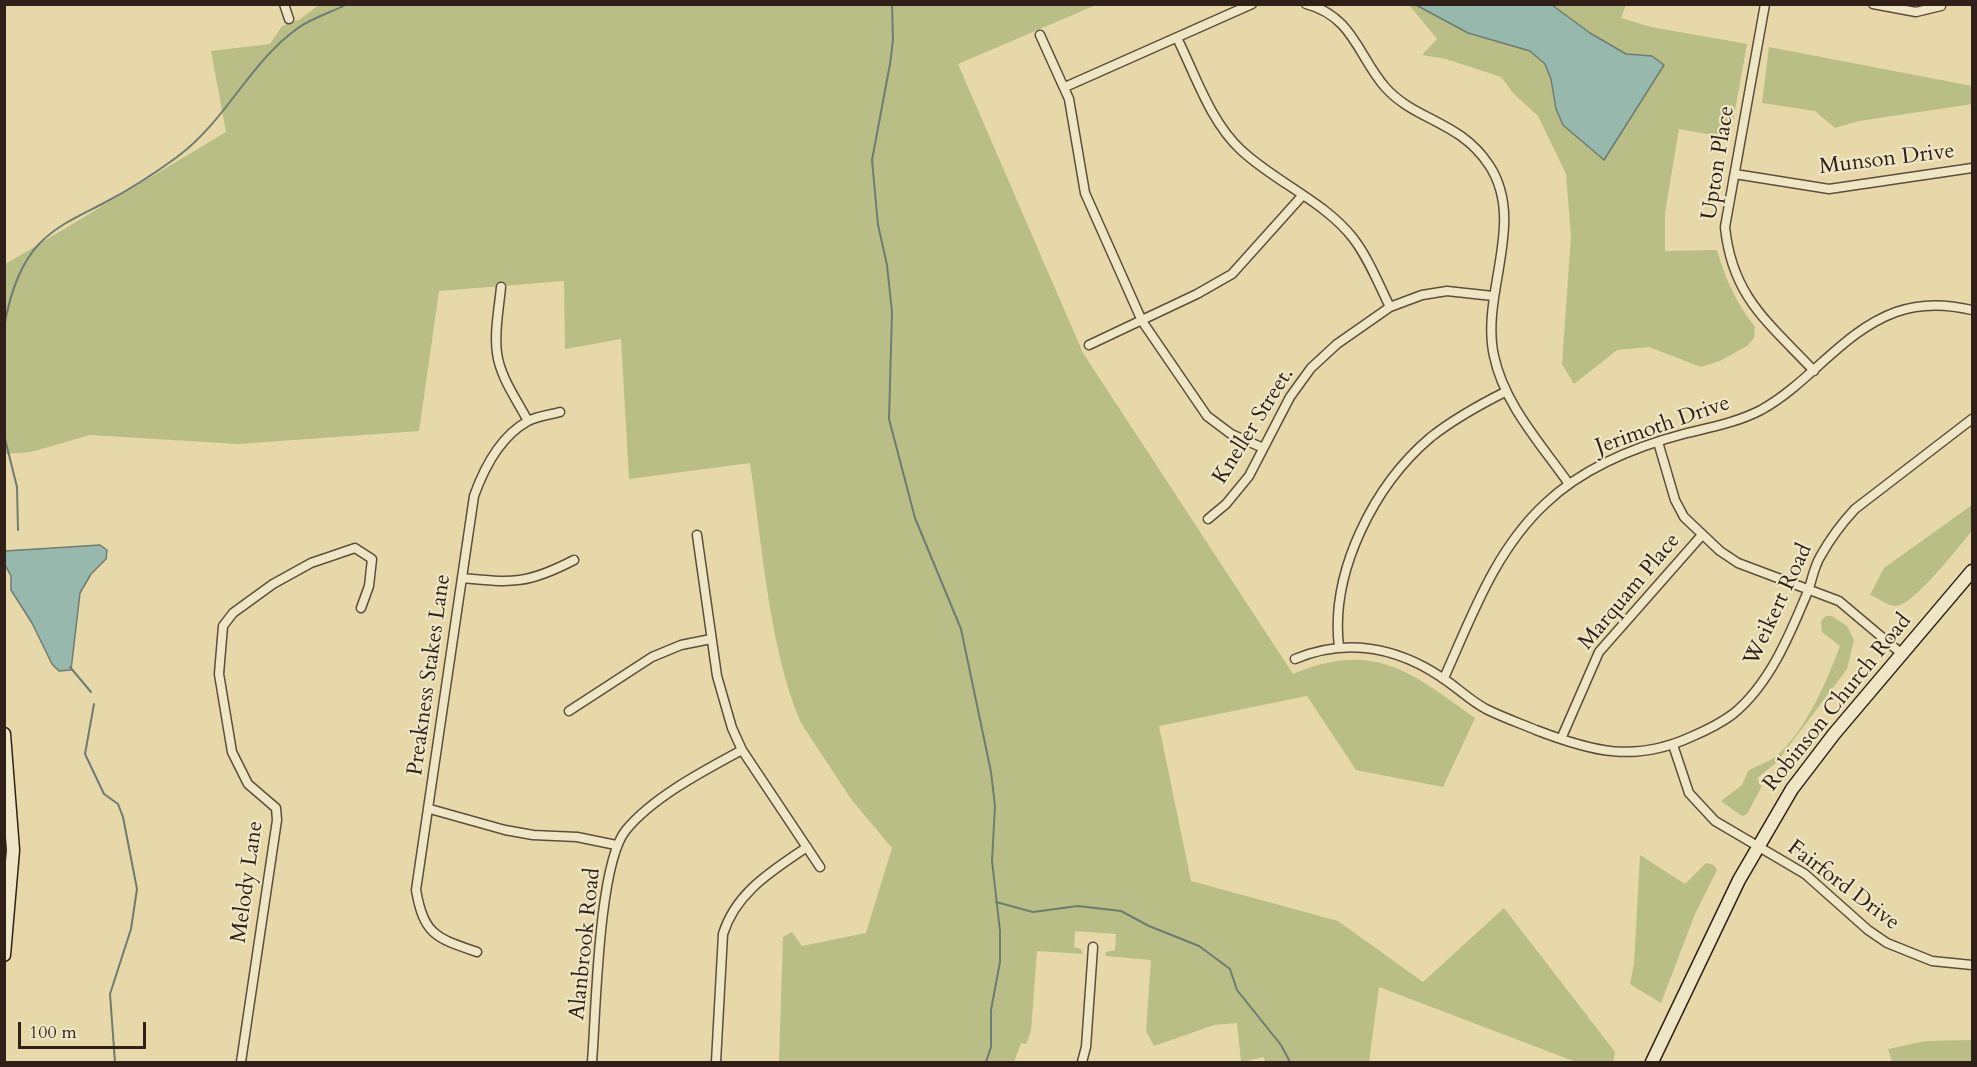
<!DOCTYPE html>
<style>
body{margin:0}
#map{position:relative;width:1977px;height:1067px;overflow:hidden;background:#e6d8a8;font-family:Cardo,serif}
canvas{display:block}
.frame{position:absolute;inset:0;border:6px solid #302017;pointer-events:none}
.scale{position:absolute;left:18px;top:1022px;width:128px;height:27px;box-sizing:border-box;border:3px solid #302017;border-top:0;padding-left:8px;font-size:18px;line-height:21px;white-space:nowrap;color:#302017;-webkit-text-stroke:4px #efe6c6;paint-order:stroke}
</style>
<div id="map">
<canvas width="1977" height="1067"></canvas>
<div class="frame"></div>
<div class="scale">100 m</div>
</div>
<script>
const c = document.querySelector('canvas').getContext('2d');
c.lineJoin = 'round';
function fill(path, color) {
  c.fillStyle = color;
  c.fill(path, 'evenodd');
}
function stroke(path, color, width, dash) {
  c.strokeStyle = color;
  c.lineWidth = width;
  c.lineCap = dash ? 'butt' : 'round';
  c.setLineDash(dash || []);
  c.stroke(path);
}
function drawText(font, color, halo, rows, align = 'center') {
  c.font = font + ' Cardo,serif';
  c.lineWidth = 4.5;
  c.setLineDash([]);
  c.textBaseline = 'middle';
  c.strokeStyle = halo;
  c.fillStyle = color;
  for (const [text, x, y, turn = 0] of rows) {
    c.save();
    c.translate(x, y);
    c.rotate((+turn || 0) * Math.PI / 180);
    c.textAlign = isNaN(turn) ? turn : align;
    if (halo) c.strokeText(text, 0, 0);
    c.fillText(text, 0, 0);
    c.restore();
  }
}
fill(new Path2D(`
 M319,5H1096L958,64L1083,353L1293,674C1375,640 1410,672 1475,718L1443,787L1356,770L1307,696L1159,726L1191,881L1338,921L1423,982L1504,908L1615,1052L1613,1062H1576L1379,987L1369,1062H1265L1264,1057L1241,1062L1237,1023L1214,1025L1154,1046L1146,1031L1151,960L1105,956L1106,952L1115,950L1116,934L1075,931L1074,947L1081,949L1083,954L1037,951L1031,1031L1026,1044L1021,1043L1014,1062H779L783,937L792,932L802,946L866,933L892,848L851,799L801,723C769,649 762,543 750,463L629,479L621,339L565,349L564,281L439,291L419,431L238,444L90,435L31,452L5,454L4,265L226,132L211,51L270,44L282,26L300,19Z
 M1409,5H1626L1621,18L1651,27L1747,44L1730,138L1679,129L1665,213V251L1717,250C1726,281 1736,302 1755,327L1754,338L1747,346L1720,361L1701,367L1649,347L1617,350L1574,384L1562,364L1571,236L1566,174L1538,116L1514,94L1501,77L1446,59L1422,55L1437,39Z
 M1769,47L1972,86V104L1859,121L1835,128L1815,111L1762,103Z
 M1972,505V531C1959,546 1914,605 1896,606C1888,606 1878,598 1870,595L1884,568Z
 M1826,616H1832L1847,626L1854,640L1847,669L1776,763L1757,778L1762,786L1747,814L1742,816L1721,801L1742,785L1748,771C1758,765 1772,761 1780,753C1808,725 1826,683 1840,646L1822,632L1821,621Z
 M1640,855L1685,884L1706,863L1714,865L1717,870L1695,914L1661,1003L1630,984L1634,964Z
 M1972,1040V1062H1892L1888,1049L1926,1041Z`), '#b8be85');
const water = new Path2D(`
 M1416,5H1552L1590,33L1626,54L1652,56L1664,65L1604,160L1563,125L1556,109L1551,79L1545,64L1530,51L1468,33Z
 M100,545L107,550L106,559L91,574L80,593L71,670L59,671L52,664L32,623L11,590V576L5,565V551Z`);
fill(water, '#97b9ad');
stroke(water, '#6e7c71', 1.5);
stroke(new Path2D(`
 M892,4L893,40L890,64L872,160L878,225L887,265L892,312L889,419L915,518L961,629L991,772L995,806L992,861L1000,931V962L991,1010V1047L986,1062
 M4,327C9,299 19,265 39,244C57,225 81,215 104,203C129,190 154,174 177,157C226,121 249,63 298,28C313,17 331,13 347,4
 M4,435L17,487L18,530
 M70,667L91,692
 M94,704L85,754L104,794L118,804L123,817L137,889L131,929L110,994L115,1062
 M996,902L1033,912L1078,906L1121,911L1149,926L1199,946L1230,969L1237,990L1281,1045L1290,1062`), '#6e7c71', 2);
const street = new Path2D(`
 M284,4L289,19
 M1306,4C1353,16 1358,56 1385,87C1415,121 1459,120 1489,165C1527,222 1480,294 1494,356C1504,404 1541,444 1569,484
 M1765,4L1725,227C1732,297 1769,323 1814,371
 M1873,4L1916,12L1941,6
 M1040,35L1069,99L1085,193L1142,321L1207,416L1231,434L1261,447
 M1177,38C1196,76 1210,121 1241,150C1275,182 1324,201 1353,238C1369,259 1378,283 1390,307
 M1065,87L1252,4
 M1735,174L1829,189L1972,168
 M501,287C499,309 494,332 497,353C500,377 517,400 528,421
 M1089,345L1197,294L1232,274L1302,196
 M1658,442L1675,500L1684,517L1720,551L1738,563L1839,601L1902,654
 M1208,519L1226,504L1249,476L1290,397L1311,368L1337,344L1390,307L1422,295L1447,291L1493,296
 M697,535L717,676L732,728L742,750L820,867
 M462,578C513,583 528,584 574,560
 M1339,647C1330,572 1374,485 1431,437C1454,419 1479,405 1505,392
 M1295,659C1346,638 1396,647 1441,677C1457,687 1469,700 1486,709C1502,717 1519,723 1536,730C1593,752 1635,763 1693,736C1707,730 1721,723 1733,714C1770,684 1790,634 1808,591C1812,580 1814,567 1820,557C1830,539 1841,524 1855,509L1972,419
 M1444,678C1472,616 1495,550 1546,503C1584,467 1637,446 1687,433C1712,427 1738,422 1761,410C1810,383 1843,331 1896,312C1921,303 1947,304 1972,310
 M569,711L652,657L681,645L711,639
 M1561,739L1599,652L1702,535
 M1673,745L1689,793L1715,821L1805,874L1868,930L1887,943L1932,961L1972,965
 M430,809L505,830L533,835L577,837L616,845
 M477,952C436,938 424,935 416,890L474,496C484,468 501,436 528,421C538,416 550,415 560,412
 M241,1062L277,820L276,808L248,784L232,752L219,674L223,626L233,613L273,584L311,563L355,548L372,559L369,586L361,608
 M592,1062C596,1013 598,864 626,830C653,797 705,770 742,750
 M716,1062L723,934C736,892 772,871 807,847
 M1082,1062L1086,1047L1093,947`);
const secondary = new Path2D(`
 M4,734L13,850L4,955
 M1652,1062L1739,880L1792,789L1834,734L1972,571`);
stroke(street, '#5e4e3b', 11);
stroke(secondary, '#302017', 15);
stroke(street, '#efe6c6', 8);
stroke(secondary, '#efe6c6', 12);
drawText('22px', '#302017', '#efe6c6', [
 ["Munson Drive",1887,160,-7],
 ["Upton Place",1719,163,-81],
 ["Kneller Street.",1254,426,-58],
 ["Jerimoth Drive",1663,426,-19],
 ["Marquam Place",1630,592,-50],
 ["Weikert Road",1779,605,-65],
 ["Preakness Stakes Lane",430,675,-82],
 ["Robinson Church Road",1838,703,-51],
 ["Melody Lane",248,882,-82],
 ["Fairford Drive",1843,886,37],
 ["Alanbrook Road",586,944,-84]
]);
</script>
